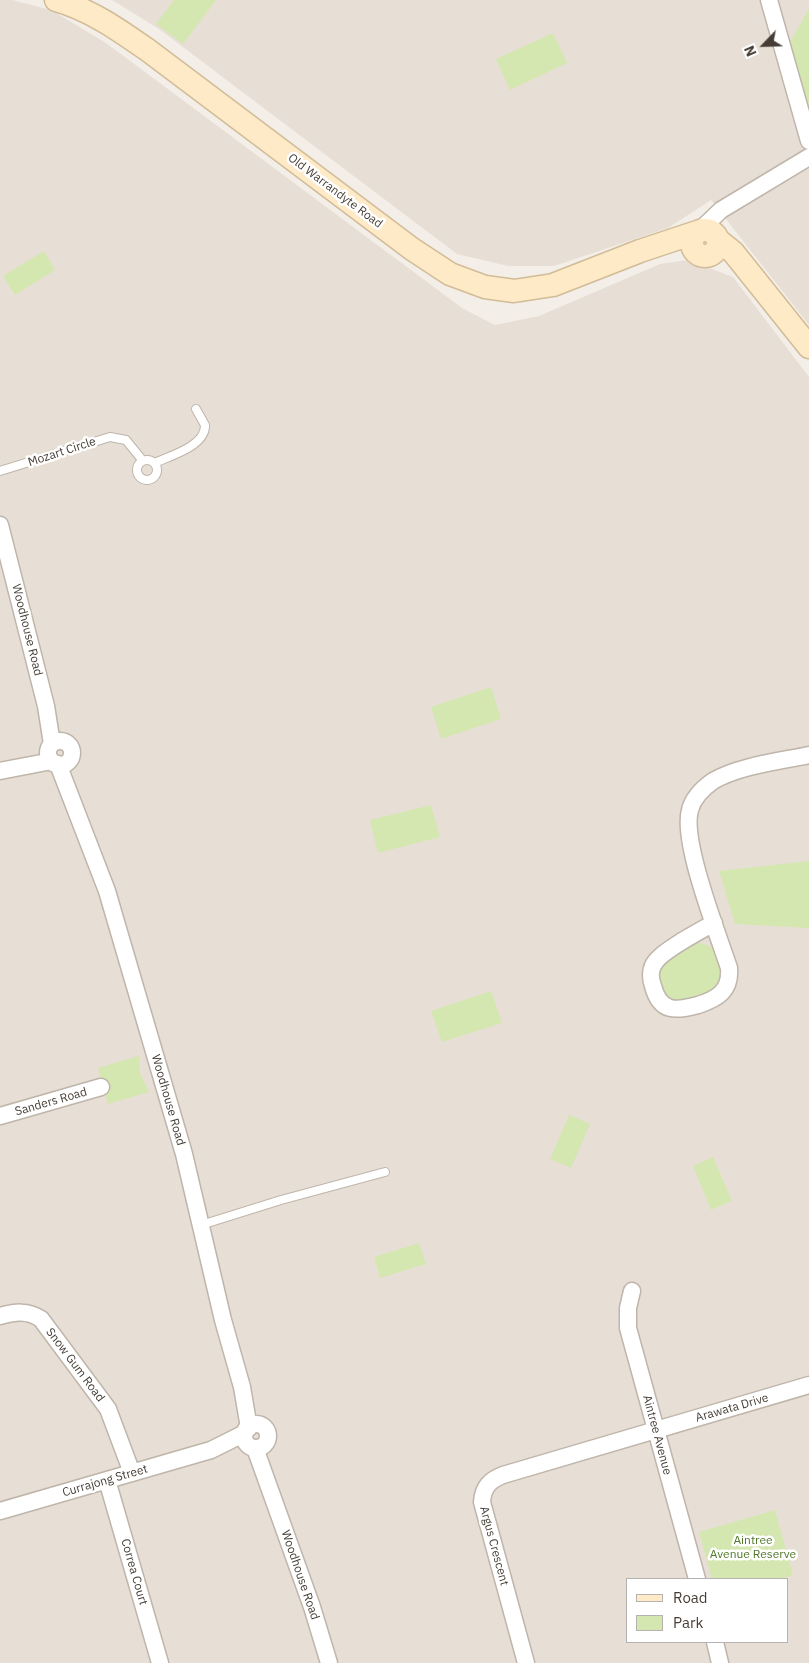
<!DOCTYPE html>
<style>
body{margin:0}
#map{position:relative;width:809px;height:1663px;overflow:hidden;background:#f3eee7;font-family:"IBM Plex Sans",sans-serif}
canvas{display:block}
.legend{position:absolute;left:626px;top:1578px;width:162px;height:65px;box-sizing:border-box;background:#fff;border:1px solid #b5b2af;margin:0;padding:6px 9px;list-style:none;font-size:15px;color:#463e36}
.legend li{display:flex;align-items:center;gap:10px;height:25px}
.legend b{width:25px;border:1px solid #b5b2af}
.north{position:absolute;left:739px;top:20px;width:50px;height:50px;-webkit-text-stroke:4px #fff;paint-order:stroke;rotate:246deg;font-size:14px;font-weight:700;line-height:20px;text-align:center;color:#463e36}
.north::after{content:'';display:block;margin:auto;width:18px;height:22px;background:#463e36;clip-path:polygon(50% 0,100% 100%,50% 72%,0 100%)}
</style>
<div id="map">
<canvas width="809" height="1663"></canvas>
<ul class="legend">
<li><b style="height:6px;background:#feeac7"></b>Road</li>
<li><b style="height:14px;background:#d5e7b0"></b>Park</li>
</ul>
<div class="north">N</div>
</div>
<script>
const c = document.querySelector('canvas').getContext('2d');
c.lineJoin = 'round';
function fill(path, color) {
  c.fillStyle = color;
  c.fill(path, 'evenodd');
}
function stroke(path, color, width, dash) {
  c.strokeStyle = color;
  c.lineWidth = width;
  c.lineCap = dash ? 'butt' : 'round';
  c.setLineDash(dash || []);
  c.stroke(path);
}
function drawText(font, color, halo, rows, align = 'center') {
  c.font = font + ' "IBM Plex Sans",sans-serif';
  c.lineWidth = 5;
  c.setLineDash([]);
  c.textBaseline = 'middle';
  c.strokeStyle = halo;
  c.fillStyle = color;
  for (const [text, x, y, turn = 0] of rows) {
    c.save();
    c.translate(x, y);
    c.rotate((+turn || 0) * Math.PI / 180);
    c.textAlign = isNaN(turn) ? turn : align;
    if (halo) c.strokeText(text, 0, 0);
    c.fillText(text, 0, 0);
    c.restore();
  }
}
fill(new Path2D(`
 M0,0H12L51,10L106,43L462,308L495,325L539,316L660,264L688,260L733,277L809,377V1663H0ZM628,1579H788V1642H628Z
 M112,0H809V325L711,200L668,228L554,266H508L457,254L159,29Z`), '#e7dfd5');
fill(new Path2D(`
 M174,0H216L183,44L156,24Z
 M809,9V116L788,45Z
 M553,33L567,63L510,90L496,59Z
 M44,251L55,270L15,295L3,276Z
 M491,687L501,719L441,739L431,707Z
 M431,805L440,837L378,853L370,820Z
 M809,861V928L735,924L719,871Z
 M697,943C706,943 715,948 718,957C720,965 725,977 720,984C715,992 706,994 697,997C672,1005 654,999 659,969L668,960Z
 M491,991L502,1023L442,1042L431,1011Z
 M139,1056L140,1073L149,1092L108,1104L98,1068Z
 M569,1115L590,1124L571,1168L550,1159Z
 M713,1157L732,1201L711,1210L693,1166Z
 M419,1243L426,1264L380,1278L374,1257Z
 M775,1510L793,1575L779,1579H712L699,1532Z`), '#d5e7b0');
const lane = new Path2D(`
 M137 470a10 10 0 1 1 20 0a10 10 0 1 1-20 0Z
 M154,463C170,456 206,446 205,425L196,409
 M0,471L110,437L126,440L143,461
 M201,1225L281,1200L385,1172`);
const street = new Path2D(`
 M769,0L809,141
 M699,231L721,210L809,157
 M0,525L46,706L52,744
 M48 753a12 12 0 1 1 24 0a12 12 0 1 1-24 0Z
 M58,764L107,891L184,1154L223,1320L242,1387L249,1428
 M0,771L52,761
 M714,923C700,931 665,949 656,961C650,968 650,978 653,986C660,1013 676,1011 698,1005C717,999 731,991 729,968C718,934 681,841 690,810C693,798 703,788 713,781C738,766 781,761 809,755
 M0,1116L101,1087
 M632,1291L628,1308V1328L697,1579
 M0,1316C15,1312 27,1310 41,1319L108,1409L132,1473
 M244 1436a12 12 0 1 1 24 0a12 12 0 1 1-24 0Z
 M255,1448L312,1607L329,1663
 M107,1480L160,1663
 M0,1511L211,1450L245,1433
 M715,1642L720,1663
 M526,1663L482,1502C483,1487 490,1480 503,1475L809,1385`);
const secondary = new Path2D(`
 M56,0C91,10 119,30 149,51L412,249L450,274L485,287L514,291L553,285L640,251L697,232
 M692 243a13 13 0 1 1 26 0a13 13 0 1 1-26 0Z
 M718,240L733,252L809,347`);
stroke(lane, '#bfb5aa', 10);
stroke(street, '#bfb5aa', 19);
stroke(secondary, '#d2bc98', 25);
stroke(lane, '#fff', 8);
stroke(street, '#fff', 16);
stroke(secondary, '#feeac7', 22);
drawText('12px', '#463e36', '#fff', [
 ["Old Warrandyte Road",335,191,37],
 ["Mozart Circle",62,452,-18],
 ["Woodhouse Road",27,630,76],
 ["Woodhouse Road",168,1100,74],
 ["Sanders Road",51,1102,-16],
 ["Snow Gum Road",75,1365,53],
 ["Arawata Drive",732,1408,-16],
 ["Aintree Avenue",657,1435,75],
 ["Currajong Street",105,1481,-16],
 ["Argus Crescent",494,1546,75],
 ["Correa Court",134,1572,74],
 ["Woodhouse Road",300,1575,71]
]);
drawText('12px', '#51772a', '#fff', [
 ["Aintree",753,1541],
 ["Avenue Reserve",753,1555]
]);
</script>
